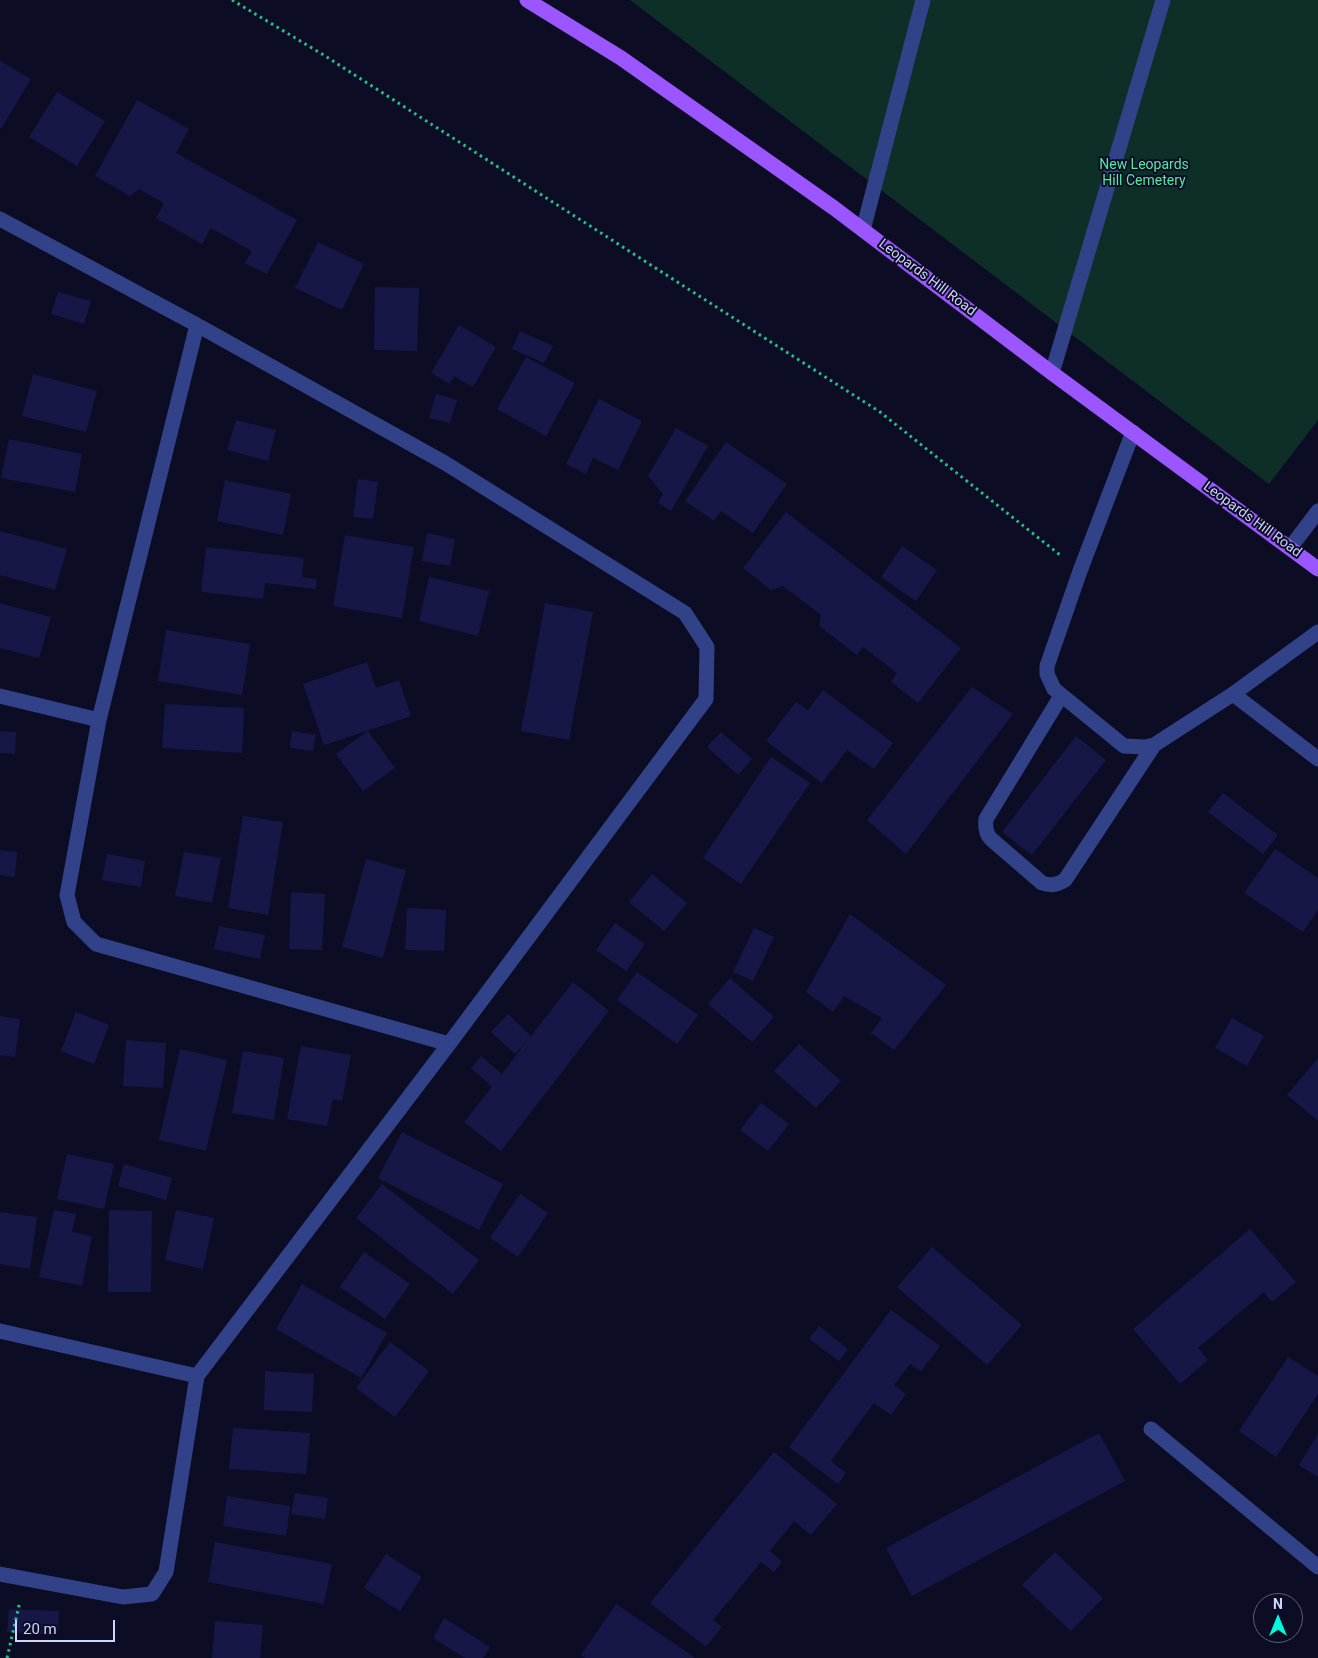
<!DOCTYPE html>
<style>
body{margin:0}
#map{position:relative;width:1318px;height:1658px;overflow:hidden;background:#0c0d24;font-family:Roboto,sans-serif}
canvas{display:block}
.north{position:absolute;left:1253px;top:1593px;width:50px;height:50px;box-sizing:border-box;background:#0c0d24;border:1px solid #5a5d7c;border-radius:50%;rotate:0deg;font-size:14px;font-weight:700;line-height:20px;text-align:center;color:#cfd4ff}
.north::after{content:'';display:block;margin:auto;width:18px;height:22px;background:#00fadd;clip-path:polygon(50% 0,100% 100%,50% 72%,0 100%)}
.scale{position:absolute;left:15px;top:1620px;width:100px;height:22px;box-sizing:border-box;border:2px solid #cfd4ff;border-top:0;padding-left:6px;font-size:15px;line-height:18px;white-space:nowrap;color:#cfd4ff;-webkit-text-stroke:4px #0c0d24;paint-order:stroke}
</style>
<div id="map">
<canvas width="1318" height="1658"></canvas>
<div class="north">N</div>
<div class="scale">20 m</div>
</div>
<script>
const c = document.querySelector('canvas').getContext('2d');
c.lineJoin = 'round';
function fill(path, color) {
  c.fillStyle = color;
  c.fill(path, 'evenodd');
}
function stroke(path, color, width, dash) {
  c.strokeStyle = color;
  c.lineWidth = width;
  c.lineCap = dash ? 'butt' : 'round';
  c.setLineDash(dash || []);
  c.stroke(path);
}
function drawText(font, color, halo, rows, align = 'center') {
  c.font = font + ' Roboto,sans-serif';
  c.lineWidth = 4;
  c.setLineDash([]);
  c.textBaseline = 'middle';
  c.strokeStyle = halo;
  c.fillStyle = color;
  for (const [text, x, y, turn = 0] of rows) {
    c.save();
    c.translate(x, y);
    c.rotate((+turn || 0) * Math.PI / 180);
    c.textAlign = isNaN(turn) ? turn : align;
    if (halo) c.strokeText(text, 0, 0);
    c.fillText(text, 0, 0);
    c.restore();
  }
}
fill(new Path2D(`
 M630,0H1318V420L1269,484Z`), '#0e2f27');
fill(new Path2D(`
 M0,61L31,79L1,129L0,128Z
 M57,92L105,121L77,166L29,137Z
 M137,100L189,129L176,153L297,220L267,274L245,263L252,251L211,228L202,244L156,218L164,203L139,189L130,196L95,176Z
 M318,242L364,264L342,310L295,288Z
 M375,287L419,288L417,351L374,350Z
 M58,292L91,301L84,324L51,314Z
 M459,325L496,347L473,387L454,376L450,384L431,373Z
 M520,331L553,346L544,363L512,349Z
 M526,357L575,383L546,436L497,409Z
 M33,374L97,391L86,432L22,416Z
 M436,394L457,400L450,423L429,418Z
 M599,399L642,421L618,470L593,458L586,474L566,464Z
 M236,420L276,430L268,461L227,450Z
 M676,428L708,446L671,511L658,503L663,494L648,476Z
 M9,439L82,454L75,492L1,478Z
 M726,442L787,484L753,533L721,511L714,521L685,501Z
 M358,479L378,482L373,519L353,517Z
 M225,480L291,494L283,535L217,521Z
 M786,512L961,648L918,703L891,682L897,673L863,647L857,655L819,626L821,615L783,586L771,590L743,568Z
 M0,531L67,549L55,590L0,575Z
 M427,533L455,539L450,566L422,561Z
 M345,535L414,547L402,618L333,606Z
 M902,546L937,570L916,601L881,577Z
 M206,547L304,558L302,577L317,579L316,589L265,583L263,599L201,592Z
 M429,577L489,591L478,636L419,621Z
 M0,603L51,617L39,658L0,648Z
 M545,603L593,612L569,740L521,731Z
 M166,630L250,644L242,695L158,681Z
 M367,662L376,688L399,680L411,716L324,745L303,684Z
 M972,687L1013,714L906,854L867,820Z
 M823,690L893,743L874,769L847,750L822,783L766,741L796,702L808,710Z
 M165,704L244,708L242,753L162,748Z
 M0,731L16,732L15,754L0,753Z
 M292,731L316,735L313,751L290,748Z
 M368,731L395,768L363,791L336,754Z
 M721,732L752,759L738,775L707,747Z
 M1076,736L1106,760L1032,855L1002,832Z
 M771,757L810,783L741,884L703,858Z
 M1223,793L1278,835L1263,854L1208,812Z
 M243,816L283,822L268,915L228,908Z
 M1275,849L1318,878V910L1303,932L1244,893Z
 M0,850L17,852L15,877L0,875Z
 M184,852L221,858L212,903L175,896Z
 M107,854L145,861L141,887L102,880Z
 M366,859L406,870L383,958L342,947Z
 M652,874L687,903L664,931L629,902Z
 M291,892L325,894L322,950L289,949Z
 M407,908L446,910L444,951L405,950Z
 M850,914L946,985L894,1050L871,1033L882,1018L844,996L833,1012L806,992Z
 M615,923L645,944L626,971L596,950Z
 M219,926L265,935L260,959L214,949Z
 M754,928L774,937L753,981L733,972Z
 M637,972L698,1015L677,1044L617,1000Z
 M730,978L774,1017L752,1042L708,1004Z
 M573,982L609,1011L501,1151L464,1122L492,1087L471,1068L481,1056L502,1074L526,1042L515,1054L491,1032L508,1014L531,1036Z
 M76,1012L109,1025L94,1064L61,1051Z
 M0,1016L20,1019L15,1057L0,1055Z
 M1232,1018L1264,1036L1247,1066L1215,1048Z
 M126,1040L166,1043L163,1088L123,1086Z
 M799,1044L841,1081L816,1108L774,1071Z
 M301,1046L351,1055L342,1101L333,1099L327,1126L287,1119Z
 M180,1049L227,1060L206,1151L159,1140Z
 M243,1051L284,1058L274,1120L232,1113Z
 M1318,1058V1121L1287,1095Z
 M761,1103L789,1124L768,1151L740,1130Z
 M402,1132L503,1184L479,1230L378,1178Z
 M67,1154L114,1164L104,1209L57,1199Z
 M124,1164L172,1178L166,1200L118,1186Z
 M382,1184L479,1260L453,1294L356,1218Z
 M520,1194L548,1213L518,1257L490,1238Z
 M54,1210L76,1214L72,1232L92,1236L82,1286L39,1277Z
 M109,1210L152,1211L151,1292H108Z
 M176,1210L214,1218L203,1269L165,1260Z
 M0,1212L37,1217L30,1269L0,1264Z
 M1250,1229L1296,1282L1272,1302L1264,1292L1198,1348L1208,1360L1180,1384L1133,1329Z
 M932,1247L1022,1325L987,1365L897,1287Z
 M364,1252L410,1284L385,1319L340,1287Z
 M302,1284L387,1333L361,1378L276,1329Z
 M891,1310L940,1346L921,1371L910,1364L894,1385L906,1394L891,1415L874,1403L831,1461L846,1473L838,1484L789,1447Z
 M819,1326L848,1349L839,1361L809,1339Z
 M390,1342L429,1371L395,1417L356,1388Z
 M1288,1357L1318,1376V1394L1276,1457L1239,1431Z
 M265,1371L314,1374L312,1412L264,1410Z
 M233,1428L310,1433L306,1474L229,1469Z
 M1099,1433L1125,1481L912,1596L886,1548Z
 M1318,1434V1477L1299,1465Z
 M774,1452L837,1504L811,1535L794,1521L770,1551L782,1562L774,1572L761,1562L713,1620L722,1627L706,1647L650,1603Z
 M295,1493L328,1498L325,1519L291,1514Z
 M227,1496L290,1506L286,1536L223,1526Z
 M215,1542L332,1564L324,1604L208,1582Z
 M1055,1552L1103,1598L1071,1631L1022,1585Z
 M386,1554L422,1577L400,1611L364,1588Z
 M616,1604L694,1657L693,1658H585L581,1655Z
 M9,1609L59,1611L58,1635L7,1632Z
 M444,1618L490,1647L483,1658H465L433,1638Z
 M215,1621L263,1625L260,1658H212Z`), '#161747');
stroke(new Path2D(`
 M232,0L322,54L880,412L1060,555
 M7,1658L20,1601`), '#23c094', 3, [2.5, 4]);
stroke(new Path2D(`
 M0,219L197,325L445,463L685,613L707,647L706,699L449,1044L197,1376L0,1331
 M863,230L923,0
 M1052,373L1163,0
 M1133,432L1080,571L1047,666V674L1054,689L1124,746L1145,747L1154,745L1233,694L1318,632
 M1290,548L1318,511
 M1233,694L1318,759
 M0,696L99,720L67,895L74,922L96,944L449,1044
 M1061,696L986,819C985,827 986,834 991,839L1042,883C1051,886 1057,885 1065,880L1154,745
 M99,720L197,325
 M1151,1429L1318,1567
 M0,1574L123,1597L152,1594L166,1572L197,1376`), '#324288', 15);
stroke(new Path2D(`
 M527,0L621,58L834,208L1052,373L1318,569`), '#9b56ff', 15);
drawText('14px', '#50eaa2', '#0c0d24', [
 ["New Leopards",1144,165],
 ["Hill Cemetery",1144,181]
]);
drawText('14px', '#cfd4ff', '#0c0d24', [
 ["Leopards Hill Road",927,278,37],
 ["Leopards Hill Road",1252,520,36]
]);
</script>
